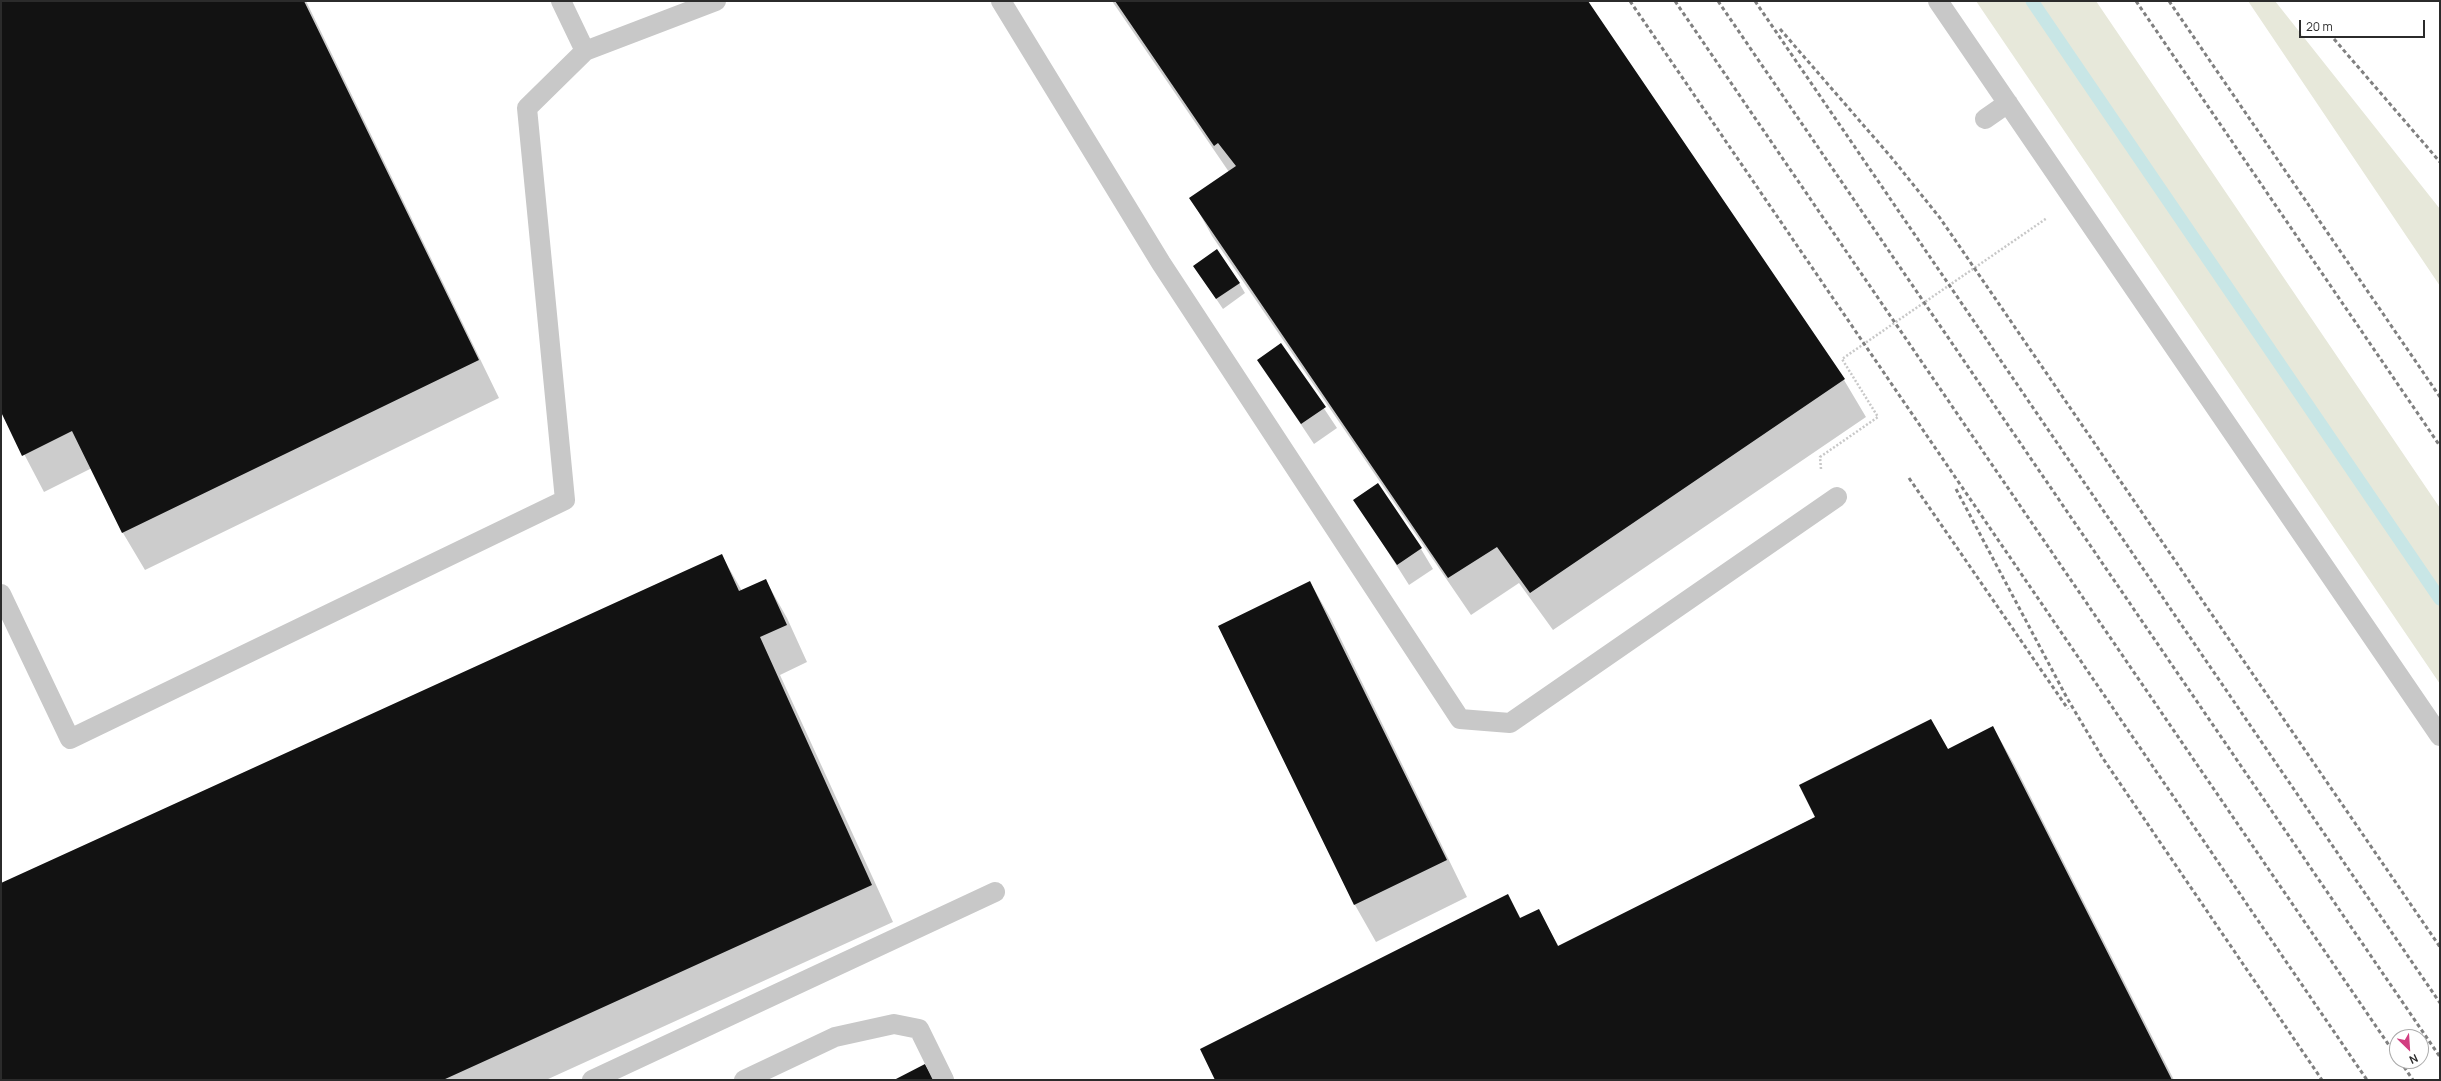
<!DOCTYPE html>
<style>
body{margin:0}
#map{position:relative;width:2441px;height:1081px;overflow:hidden;background:#fff;font-family:Manrope,sans-serif}
canvas{display:block}
.frame{position:absolute;inset:0;border:2px solid #2b2b2b;pointer-events:none}
.north{position:absolute;left:2389px;top:1029px;width:40px;height:40px;box-sizing:border-box;background:#fff;border:1px solid #aaa;border-radius:50%;rotate:155deg;font-size:11px;font-weight:700;line-height:16px;text-align:center;color:#2b2b2b}
.north::after{content:'';display:block;margin:auto;width:14px;height:18px;background:#d23e81;clip-path:polygon(50% 0,100% 100%,50% 72%,0 100%)}
.scale{position:absolute;left:2299px;top:20px;width:126px;height:18px;box-sizing:border-box;border:2px solid #2b2b2b;border-top:0;padding-left:5px;font-size:12px;line-height:14px;white-space:nowrap;color:#2b2b2b;-webkit-text-stroke:3px #fff;paint-order:stroke}
</style>
<div id="map">
<canvas width="2441" height="1081"></canvas>
<div class="frame"></div>
<div class="north">N</div>
<div class="scale">20 m</div>
</div>
<script>
const c = document.querySelector('canvas').getContext('2d');
c.lineJoin = 'round';
function fill(path, color) {
  c.fillStyle = color;
  c.fill(path, 'evenodd');
}
function stroke(path, color, width, dash) {
  c.strokeStyle = color;
  c.lineWidth = width;
  c.lineCap = dash ? 'butt' : 'round';
  c.setLineDash(dash || []);
  c.stroke(path);
}
fill(new Path2D(`
 M1976,1H2096L2440,508V684Z
 M2248,1H2275L2440,209V286Z`), '#e7e8da');
fill(new Path2D(`
 M1,1H306L499,398L145,570L123,533L92,468L44,492L1,410Z
 M1112,1H1586L1844,380L1866,417L1553,630L1519,583L1471,615L1212,236L1191,198L1229,172Z
 M1194,266L1239,283L1245,293L1223,309Z
 M1281,344L1337,428L1314,444L1258,360Z
 M1355,500L1421,549L1433,569L1409,585Z
 M722,556L742,591L766,581L787,618L807,662L780,675L893,922L546,1080H1V884Z
 M1310,582L1331,619L1467,897L1376,942L1355,905L1219,627Z
 M1993,727L2014,764L2174,1080H1216L1508,896L1521,919L1538,910L1559,947Z`), '#0003');
stroke(new Path2D(`
 M2032,1L2440,599`), '#c8e6e6', 13);
fill(new Path2D(`
 M1,1H304L479,360L122,533L72,431L22,456L1,412Z
 M1115,1H1588L1845,379L1530,593L1497,547L1448,578L1189,198L1236,166L1218,143L1214,146Z
 M1217,249L1240,283L1216,299L1193,266Z
 M1281,343L1326,407L1301,424L1257,360Z
 M1378,483L1422,548L1397,565L1353,500Z
 M722,554L739,591L766,579L787,625L760,637L872,885L443,1080H1V883Z
 M1310,581L1447,860L1354,905L1218,626Z
 M1931,719L1948,749L1993,726L2172,1080H1215L1200,1049L1508,894L1520,918L1539,909L1558,946L1815,817L1799,785Z
 M925,1064L934,1080H894Z`), '#121212');
stroke(new Path2D(`
 M1821,469L1820,457L1878,417L1842,359L2047,218`), '#c8c8c8', 2.5, [2, 2]);
stroke(new Path2D(`
 M1001,1L1161,263L1460,719L1510,723L1837,497
 M1938,1L2440,736
 M585,51L716,1
 M1985,119L2008,103
 M1,594L70,739L565,500L527,108L585,51L561,1
 M592,1080L995,892
 M744,1080L835,1037L894,1024L919,1029L944,1080`), '#c8c8c8', 20);
stroke(new Path2D(`
 M1630,1L2367,1080
 M1675,1L2397,1057
 M1718,1L2440,1057
 M1755,1L2440,1003
 M2136,1L2440,446
 M2169,1L2440,397
 M1780,29L1891,157L1940,218L2440,947
 M2334,39L2440,162
 M1909,478L2068,709
 M1956,489L2067,698L2102,757L2322,1080
 M2400,1061L2413,1080`), '#808080', 3, [4, 3]);
</script>
